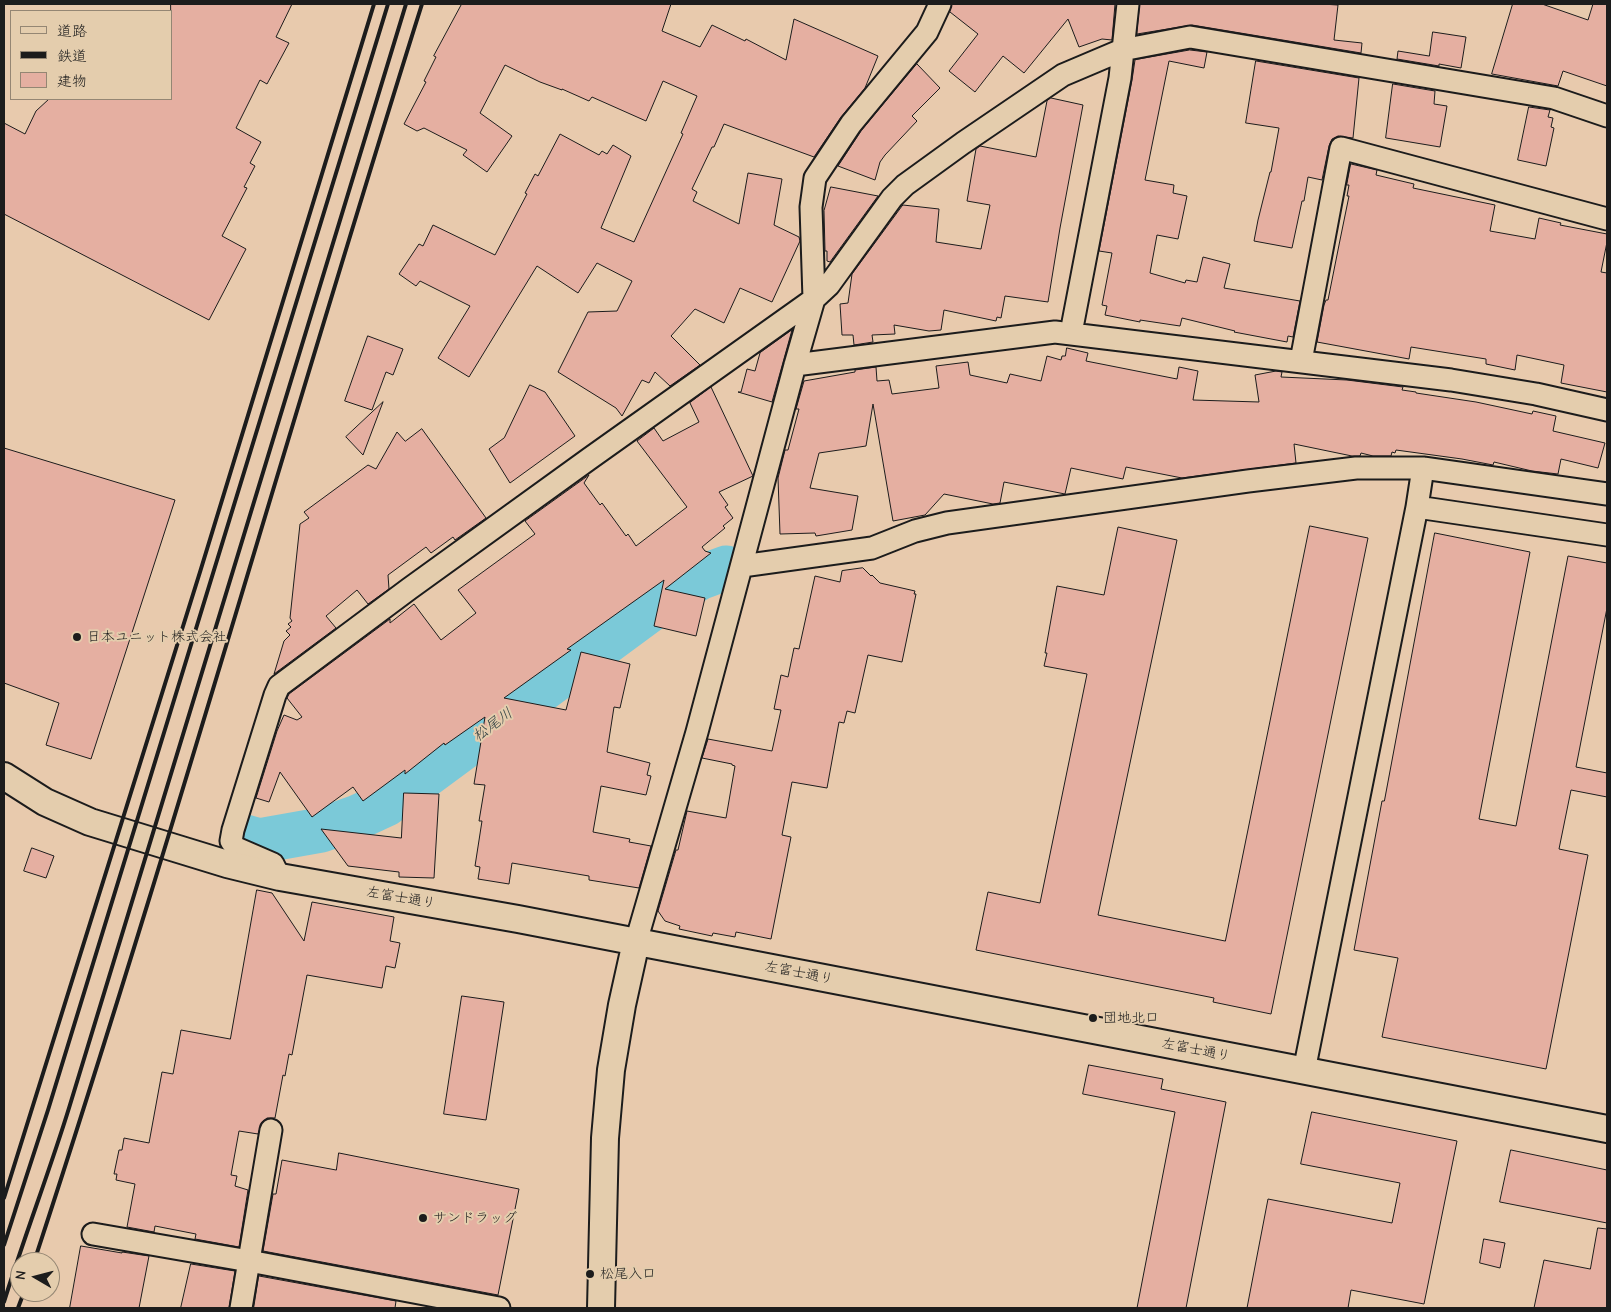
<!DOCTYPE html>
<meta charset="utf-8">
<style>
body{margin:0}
#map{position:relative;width:1611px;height:1312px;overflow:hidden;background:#e8caad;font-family:"Comic Neue","Klee One",sans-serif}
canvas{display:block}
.frame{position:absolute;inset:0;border:5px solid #1c1c1c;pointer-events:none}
.legend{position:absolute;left:10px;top:10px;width:162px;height:90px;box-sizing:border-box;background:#e4cdad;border:1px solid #948673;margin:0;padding:6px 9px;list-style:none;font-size:15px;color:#1c1c1c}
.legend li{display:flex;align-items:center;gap:10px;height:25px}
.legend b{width:25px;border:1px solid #948673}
.north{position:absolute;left:10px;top:1252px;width:50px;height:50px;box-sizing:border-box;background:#e4cdad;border:1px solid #948673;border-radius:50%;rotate:278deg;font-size:14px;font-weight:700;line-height:20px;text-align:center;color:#1c1c1c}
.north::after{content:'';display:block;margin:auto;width:18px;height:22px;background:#1c1c1c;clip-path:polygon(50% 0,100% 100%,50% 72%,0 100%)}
</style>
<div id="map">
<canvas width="1611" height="1312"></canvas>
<div class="frame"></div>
<ul class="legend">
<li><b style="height:6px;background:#e4cdad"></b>道路</li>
<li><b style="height:6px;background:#1c1c1c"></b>鉄道</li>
<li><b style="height:14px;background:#e5afa1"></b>建物</li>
</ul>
<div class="north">N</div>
</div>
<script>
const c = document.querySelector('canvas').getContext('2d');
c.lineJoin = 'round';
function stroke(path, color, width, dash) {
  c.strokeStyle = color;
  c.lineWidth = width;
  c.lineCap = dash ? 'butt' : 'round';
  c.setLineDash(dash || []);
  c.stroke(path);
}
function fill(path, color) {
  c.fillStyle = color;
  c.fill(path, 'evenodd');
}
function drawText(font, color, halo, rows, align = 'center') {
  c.font = font + ' "Comic Neue","Klee One",sans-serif';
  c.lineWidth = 4;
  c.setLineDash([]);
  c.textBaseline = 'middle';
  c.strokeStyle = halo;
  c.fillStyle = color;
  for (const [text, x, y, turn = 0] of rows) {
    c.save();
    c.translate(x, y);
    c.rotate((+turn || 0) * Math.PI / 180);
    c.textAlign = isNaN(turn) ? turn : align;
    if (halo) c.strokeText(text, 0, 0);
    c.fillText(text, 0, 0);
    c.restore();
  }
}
stroke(new Path2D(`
 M245,837L259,841L321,830L358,817L386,804L419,780L666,598L699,578L726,568`), '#7bc9d8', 45);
const building = new Path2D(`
 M171,4H292L276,37L289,43L267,84L260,80L236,128L261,142L250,163L255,166L244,187L247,188L222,236L246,249L209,320L4,214V123L25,134L36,111L49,99H171Z
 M462,4H671L662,31L700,47L712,25L745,41L746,39L786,60L794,19L878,56L865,88L841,117L814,157L724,124L714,147H712L692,189L697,192L693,201L739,224L748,173L782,179L774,225L799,237L800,241L772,302L740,288L724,323L695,309L671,336L700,365L670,386L655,372L649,383L642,380L622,416L616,408L558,372L588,312L617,311L632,281L597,263L578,293L537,266L469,377L438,358L470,306L420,281L416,286L399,274L419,244L423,246L433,225L495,255L527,194L525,193L535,174L538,176L560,134L599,155L602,151L607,154L613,145L631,156L601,228L634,242L683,134L681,133L697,96L663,81L646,121L592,97L589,101L562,89V90L540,82L505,65L480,113L512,136L487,172L463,155L467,150L424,128L417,131L404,124L426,82L424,81L436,57L434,56Z
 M952,4H1115L1112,40L1102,39L1079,47L1068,19L1024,73L1003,56L975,92L949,71L978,34L950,12Z
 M1140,4H1322L1338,5L1334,40L1362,43L1361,53L1192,25L1137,34Z
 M1513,4H1542L1588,20L1593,4H1607V86L1563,71L1558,86L1492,74Z
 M1433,32L1466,37L1461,68L1439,64V66L1397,59L1398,51L1429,56Z
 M1190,50L1207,52L1204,68L1169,61L1145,180L1174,185L1173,193L1187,196L1178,239L1157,235L1150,273L1185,283L1186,280L1197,282L1203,257L1230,264L1224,288L1300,301L1293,337L1288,336L1287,342L1234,332L1235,331L1182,318L1180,326L1140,320V322L1105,315L1107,306L1102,305L1112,253L1099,251L1132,80L1135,60Z
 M1256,61L1359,78L1353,138L1338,136L1332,139L1329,146L1322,180L1308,177L1304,201H1302L1292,248L1254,241L1258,220L1270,172H1271L1279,128L1246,123Z
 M917,64L940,88L912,116L917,121L885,155L880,162L875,180L838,166L861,131Z
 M1393,84L1435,91L1434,104L1447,106L1440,147L1386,138Z
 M1051,98L1083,105L1060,228L1048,302L1005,296L1001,318L997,317L996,321L944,310L941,330L929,331L894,325L895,334L872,335L873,342L854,345L853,335H842L840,304L848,303L852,274L902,206L903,205L939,209L936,242L981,249L990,205L967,201L976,149L980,146L1036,157L1047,101Z
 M1529,107L1550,110L1548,117L1553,118L1551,127L1554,128L1546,166L1518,160Z
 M1351,164L1377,170L1376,175L1414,184L1413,188L1495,205L1490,231L1535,239L1539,218L1561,223L1560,225L1607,234V242L1601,272L1607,273V392L1561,383L1564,365L1517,355L1515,370L1486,364V359L1411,347L1409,359L1317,342L1324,305L1326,300H1328L1340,240L1349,196H1347L1349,185H1347Z
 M831,187L878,196L830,262L827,261V251H825L824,211Z
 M792,330L772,402L738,392H741L747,369L755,371L760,353Z
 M368,336L403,349L393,375L386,372L372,410L345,401Z
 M1067,348L1088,353L1086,361L1177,379L1179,367L1198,371L1193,400L1259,402L1255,375L1276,371L1282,372L1281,377L1347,380L1403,387L1402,390L1416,392V393L1476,402L1532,414L1533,411L1556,416L1553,431L1605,443L1598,468L1561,459L1558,474L1532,471L1494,462L1493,465L1462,459L1396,450L1395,453L1392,452L1391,456H1373L1361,453L1360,456H1352L1294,444L1296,463L1182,478L1126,467L1123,479L1071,468L1065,494L1004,482L1000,503L993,504L944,494L925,515L893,521L873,404L866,446L819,453L810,488L858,496L852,530L816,536L815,533L780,534L778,478L785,450H788L799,409H796L804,381L855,372V370L876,367L877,381L889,380L892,394L939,388L936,366L968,362L970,375L1007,383L1010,374L1041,381L1047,356L1061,360L1062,356H1065Z
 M530,385L545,392L575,436L510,483L489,449L504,438Z
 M711,387L753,476L719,492L728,505L725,507L733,518L723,526L725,528L702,547L705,551L711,553L665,589L705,598L696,636L654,626L664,580L567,649L571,650L504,698L566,710L581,652L630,664L620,708L614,707L607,752L650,763L647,775L651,776L646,795L601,786L593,832L630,839L629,842L651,846L639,888L589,880V876L512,863L509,884L478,879L480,867L475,866L482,821H479L485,785L474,784L485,717L445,745L444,743L405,774V770L363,801L353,787L312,817L280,772L269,802L256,798L277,731L284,715L297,720L302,717L287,698L289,694L390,619V623L414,604L441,640L476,613L458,590L535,534L525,521L589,475L584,483L600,505L602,503L626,536L628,534L636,546L687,507L637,441L654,428L663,441L699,422L690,403Z
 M383,402L363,455L346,437Z
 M422,429L486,518L455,540L453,537L431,553L426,547L388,575L389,589L368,604L357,590L326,616L336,628L274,674L284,641L290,635L286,631L291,627L288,624L292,621L290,618L300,524L309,518L304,512L368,465L376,469L397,432L405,441Z
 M4,448L175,500L91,759L46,745L59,703L4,683Z
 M1310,526L1368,538L1271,1014L1213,1002L1214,998L976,950L988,892L1040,903L1087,674L1044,666L1047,653H1045L1057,586L1104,595L1118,527L1177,540L1098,915L1225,941Z
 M1435,533L1530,552L1479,819L1516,826L1568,556L1607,563V608L1576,767L1607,773V797L1571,790L1559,849L1588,855L1546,1069L1382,1037L1398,958L1354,950L1382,801H1384Z
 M863,568L871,576L872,575L880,583L915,591L914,594H916L902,662L868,655L855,713L847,711L844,723L839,722L827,788L792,782L782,835L791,837L771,939L736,932L735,937L713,933L712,936L679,929L680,926L665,921L658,911L676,850H678L687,811L726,818L735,766L732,765V764L702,758L708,739L772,751L781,710L774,709L781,675L788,677L794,648L799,649L815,576L840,582L842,571Z
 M404,793L439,794L434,878L399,877V872L348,866L321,829L401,838Z
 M32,848L54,856L46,878L24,871Z
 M257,890L272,893L304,941L312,902L394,917L390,941L400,943L395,968L386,966L382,988L307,975L292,1055L289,1054L285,1076L283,1075L275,1118H267L262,1122L258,1134L239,1131L231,1175L237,1176L235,1186L248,1190L239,1247L195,1239L196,1234L155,1226L154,1232L127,1227L135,1184L116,1180L117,1174H114L119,1150H122L124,1138L149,1143L162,1072L173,1074L181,1030L230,1039Z
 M462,996L504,1002L486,1120L444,1114Z
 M1089,1065L1163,1079L1161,1089L1226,1102L1186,1308H1137L1175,1112L1083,1094Z
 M1312,1112L1457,1141L1424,1304L1351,1290L1348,1308H1247L1268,1199L1392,1223L1400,1183L1301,1164Z
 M1511,1150L1607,1170V1223L1500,1202Z
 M339,1153L519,1189L498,1295L263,1251L273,1194H276L282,1160L336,1170Z
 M1598,1228L1607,1229V1308H1534L1544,1260L1590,1269Z
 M1484,1239L1505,1243L1500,1268L1480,1263Z
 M81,1246L122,1253V1252L149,1256L139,1308H70Z
 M191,1264L235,1271L229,1308H181Z
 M259,1276L396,1301L395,1308H254Z`);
fill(building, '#e5afa1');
stroke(building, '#1c1c1c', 1);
const minor = new Path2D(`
 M1071,333L1120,78L1128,4
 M1301,361L1341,148L1607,219
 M795,365L1055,332L1451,380L1536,394L1607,410
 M1417,507L1607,535
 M742,566L872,548L915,531L947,523L1248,481L1356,468H1423L1607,494
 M279,876L273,864L236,848L231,841L233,830L275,695L279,686L409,589L589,459L814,299L829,285L892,198L905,185L963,143L1063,75L1122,50L1190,37L1554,98L1607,116
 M636,942L697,732L795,365L814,299L811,207L815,178L851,124L927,32L940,4
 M1304,1071L1417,507L1423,468
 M93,1234L249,1261L499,1308
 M241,1308L271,1130`);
const tertiary = new Path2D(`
 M4,776L45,802L90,822L227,864L280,877L518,919L1607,1129
 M601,1308L605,1138L611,1070L622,1005L636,942`);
stroke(minor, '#1c1c1c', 25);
stroke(tertiary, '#1c1c1c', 30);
stroke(minor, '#e4cdad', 21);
stroke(tertiary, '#e4cdad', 26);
stroke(new Path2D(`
 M4,1198L200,572L374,4
 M4,1245L48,1110L388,4
 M34,1262C171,845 290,422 422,4
 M4,1302C24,1237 49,1173 69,1108C182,740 291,371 406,4
 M18,1308L24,1292`), '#1c1c1c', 4);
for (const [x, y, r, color] of [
 [77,637,5,"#1c1c1c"],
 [1093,1018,5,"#1c1c1c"],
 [423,1218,5,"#1c1c1c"],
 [590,1274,5,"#1c1c1c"]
]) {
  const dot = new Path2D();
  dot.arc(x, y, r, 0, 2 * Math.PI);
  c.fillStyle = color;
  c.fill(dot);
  stroke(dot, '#e4cdad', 2);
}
drawText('14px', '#1c1c1c', '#e4cdad', [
 ["日本ユニット株式会社",87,637],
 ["団地北口",1103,1018],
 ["サンドラッグ",433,1218],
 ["松尾入口",600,1274]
], 'left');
drawText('14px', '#1c1c1c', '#e4cdad', [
 ["左富士通り",401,898,10],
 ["左富士通り",799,973,11],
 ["左富士通り",1196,1050,11]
]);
drawText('italic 15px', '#2f3f42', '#e4cdad', [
 ["松尾川",493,725,-36]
]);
</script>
